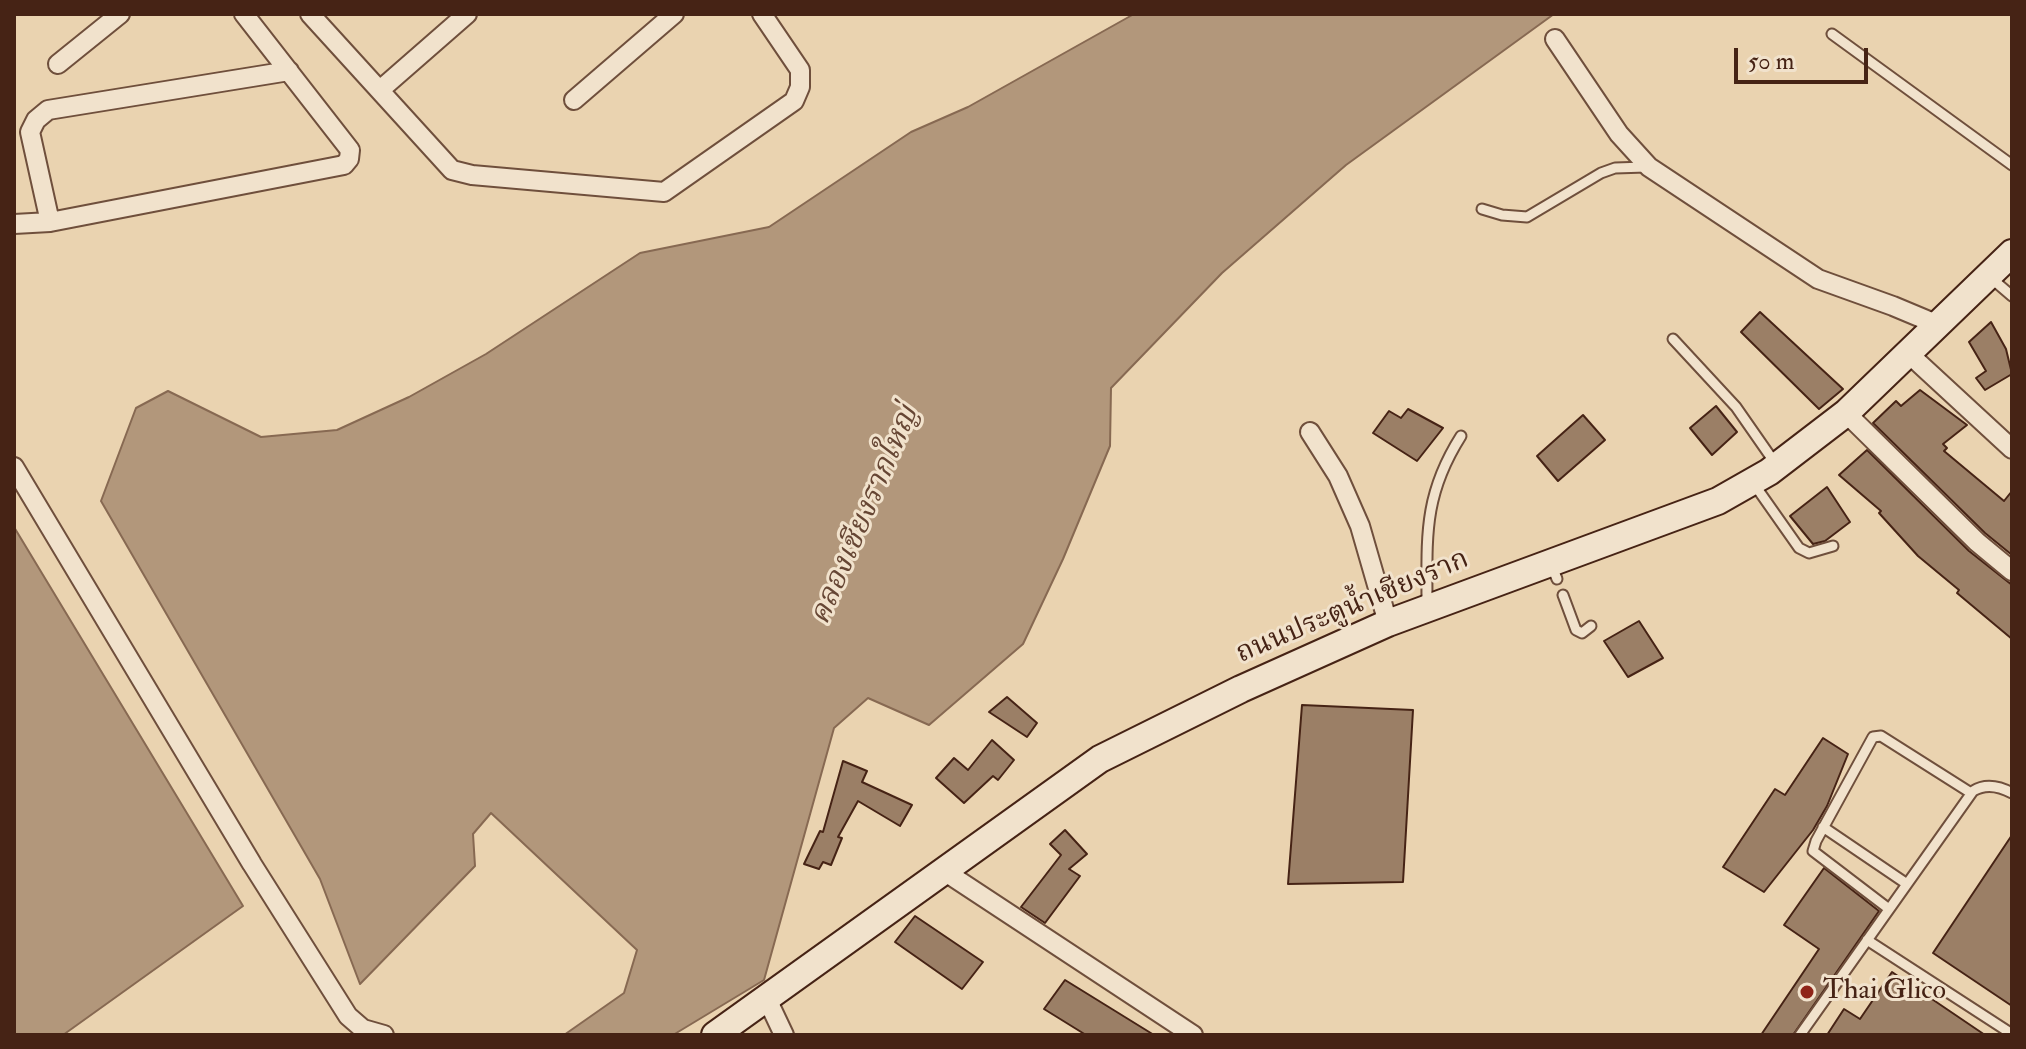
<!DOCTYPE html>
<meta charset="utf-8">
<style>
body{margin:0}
#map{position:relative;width:2026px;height:1049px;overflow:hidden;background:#ead3b0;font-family:"IM FELL Double Pica",serif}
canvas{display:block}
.frame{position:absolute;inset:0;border:16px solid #462315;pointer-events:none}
.scale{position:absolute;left:1734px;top:48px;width:134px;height:36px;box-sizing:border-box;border:4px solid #462315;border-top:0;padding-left:10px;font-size:24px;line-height:28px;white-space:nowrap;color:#462315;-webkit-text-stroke:6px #f1e2cc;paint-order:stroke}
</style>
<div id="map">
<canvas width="2026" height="1049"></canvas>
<div class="frame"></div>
<div class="scale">50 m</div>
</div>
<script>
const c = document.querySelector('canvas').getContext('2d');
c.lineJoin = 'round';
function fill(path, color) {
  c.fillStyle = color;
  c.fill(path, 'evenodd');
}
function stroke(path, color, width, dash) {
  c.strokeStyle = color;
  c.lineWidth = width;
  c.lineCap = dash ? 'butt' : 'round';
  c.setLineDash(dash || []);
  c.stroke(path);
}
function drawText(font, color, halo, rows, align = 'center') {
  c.font = font + ' "IM FELL Double Pica","Noto Serif Thai",serif';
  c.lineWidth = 6;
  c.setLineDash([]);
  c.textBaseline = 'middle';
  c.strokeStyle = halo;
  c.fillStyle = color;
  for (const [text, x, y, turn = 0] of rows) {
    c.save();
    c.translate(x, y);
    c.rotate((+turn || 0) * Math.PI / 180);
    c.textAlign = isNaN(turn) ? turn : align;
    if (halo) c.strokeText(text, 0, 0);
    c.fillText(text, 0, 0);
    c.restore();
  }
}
const water = new Path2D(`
 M1134,14H1554L1346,165L1222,273L1111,388L1110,446L1063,559L1023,644L929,725L868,698L834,728L764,980L673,1035H564L624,993L637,950L491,813L473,834L475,866L360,984L320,879L101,501L136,408L168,391L261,437L337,430L409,397L486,354L640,253L769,227L911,132L968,107Z
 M14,527L243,906L63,1035H14Z`);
fill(water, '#b2977b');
stroke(water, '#876952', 2);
const building = new Path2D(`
 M1760,312L1843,389L1819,409L1741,332Z
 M1991,322L2006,349L2012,374L1985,390L1976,378L1986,371L1969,342Z
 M1920,390L1967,425L1943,444L1947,448L1944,451L2004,501L2012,491V555L1985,533L1873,423L1896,401L1901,406Z
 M1716,406L1737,432L1712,455L1690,428Z
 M1408,409L1443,428L1417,461L1373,433L1389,411L1401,418Z
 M1583,415L1605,440L1558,481L1537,456Z
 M1867,450L1969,551L2012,585V639L1957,593L1959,590L1918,556L1879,513L1881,511L1839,475Z
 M1827,487L1850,522L1825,541L1813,544L1790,516Z
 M1639,621L1663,658L1628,677L1604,641Z
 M1007,697L1037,723L1027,737L989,712Z
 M1302,705L1413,710L1403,882L1288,884Z
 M1823,738L1848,754L1827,806L1813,830L1764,892L1723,867L1775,789L1785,795Z
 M992,740L1014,760L998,780L993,776L964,803L936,778L954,758L968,770Z
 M843,761L867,771L862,782L912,805L900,826L858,801L838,837L842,838L831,865L823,862L819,869L804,864L820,831L823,832Z
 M1065,830L1087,854L1069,869L1080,876L1045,923L1021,907L1061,855L1050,844Z
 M2012,835V1006L1933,953Z
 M1824,868L1879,911L1793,1035H1761L1819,949L1784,925Z
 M915,916L983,962L962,989L895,942Z
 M1892,972L1985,1035H1827L1844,1009L1860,1019Z
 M1065,980L1154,1035H1086L1044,1009Z`);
fill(building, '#9b7f66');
stroke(building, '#462315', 2);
const lane = new Path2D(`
 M1832,34L2012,165
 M1482,209L1502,215L1527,217L1601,173L1615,168L1646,167
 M1991,278L2012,296
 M1673,339L1736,407L1775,463
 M1754,484L1799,548L1809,553L1833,546
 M1551,564L1557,579
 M1563,595L1576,630L1582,633L1591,626
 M1427,605C1427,537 1423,496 1461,436
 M1823,827L1907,884
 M1889,909L1813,851L1816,841L1873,737L1881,736L1971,793
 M1867,940L2012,1034
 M1800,1035L1973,791C1986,783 1999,786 2012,793`);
const street = new Path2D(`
 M310,14L452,170L472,175L664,192L794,101L800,87V70L762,14
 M1555,39L1619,134L1649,167L1818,279L1893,306L1936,324
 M58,64L120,14
 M380,90L467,14
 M574,100L674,14
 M50,222L30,132L36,120L48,110L289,71
 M14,224L50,222L344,165L349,159L350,150L244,14
 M1909,354L2012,449
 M1846,413L1977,542L2012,571
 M1310,432L1338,476L1360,526L1388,623
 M14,467L252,864L348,1016L363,1029L384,1035
 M944,871L1193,1035
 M767,999L784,1035`);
const secondary = new Path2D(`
 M715,1035L1100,759L1241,689L1388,623L1718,501L1769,472L1846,413L2012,253`);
stroke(lane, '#6f4f3c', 13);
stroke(street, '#6f4f3c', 22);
stroke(secondary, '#462315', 30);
stroke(lane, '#f1e2cc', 9);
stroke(street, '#f1e2cc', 18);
stroke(secondary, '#f1e2cc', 26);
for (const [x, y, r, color] of [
 [1807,992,8,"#8f2418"]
]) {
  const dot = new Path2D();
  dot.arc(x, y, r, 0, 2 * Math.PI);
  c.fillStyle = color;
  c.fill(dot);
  stroke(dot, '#f1e2cc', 3);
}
drawText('28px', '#462315', '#f1e2cc', [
 ["ถนนประตูน้ำเชียงราก",1353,608,-23]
]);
drawText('28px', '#462315', '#f1e2cc', [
 ["Thai Glico",1823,992]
], 'left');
drawText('italic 30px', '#664634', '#f1e2cc', [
 ["คลองเชียงรากใหญ่",866,516,-67]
]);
</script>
